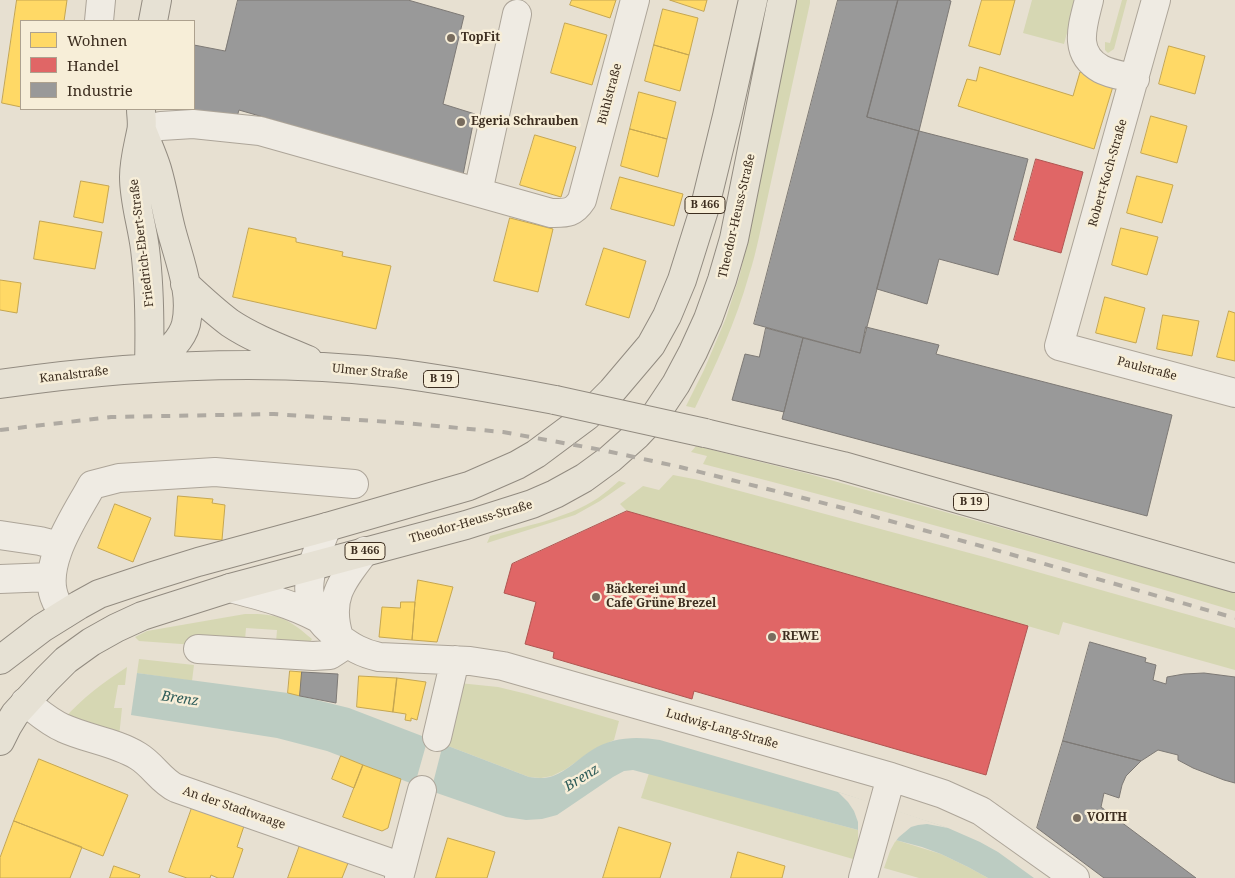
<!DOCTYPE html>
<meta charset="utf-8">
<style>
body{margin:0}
#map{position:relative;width:1235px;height:878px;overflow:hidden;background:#e7e0d1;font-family:"Noto Serif",serif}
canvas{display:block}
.legend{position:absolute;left:20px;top:20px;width:175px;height:90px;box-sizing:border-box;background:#f7eed8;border:1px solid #ada18e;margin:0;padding:6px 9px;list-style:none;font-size:15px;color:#3d2e20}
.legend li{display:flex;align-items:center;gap:10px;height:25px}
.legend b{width:25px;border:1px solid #ada18e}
</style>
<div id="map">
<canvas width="1235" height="878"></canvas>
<ul class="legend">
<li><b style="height:14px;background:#ffd966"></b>Wohnen</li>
<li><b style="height:14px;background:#e06666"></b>Handel</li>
<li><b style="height:14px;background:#999"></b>Industrie</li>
</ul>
</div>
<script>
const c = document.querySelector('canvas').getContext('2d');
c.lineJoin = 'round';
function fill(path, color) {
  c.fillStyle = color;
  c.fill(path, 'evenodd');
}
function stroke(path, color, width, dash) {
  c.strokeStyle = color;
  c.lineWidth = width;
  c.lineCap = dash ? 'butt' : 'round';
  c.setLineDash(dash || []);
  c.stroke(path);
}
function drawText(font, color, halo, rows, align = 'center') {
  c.font = font + ' "Noto Serif",serif';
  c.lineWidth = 5;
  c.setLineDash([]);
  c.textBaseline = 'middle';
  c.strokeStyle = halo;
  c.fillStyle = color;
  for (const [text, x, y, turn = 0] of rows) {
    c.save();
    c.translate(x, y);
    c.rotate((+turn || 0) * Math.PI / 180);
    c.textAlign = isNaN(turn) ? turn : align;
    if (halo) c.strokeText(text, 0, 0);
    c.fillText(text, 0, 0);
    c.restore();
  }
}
fill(new Path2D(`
 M792,0H810V3L759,237C756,250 753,263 749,275C736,321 716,365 695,408L686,406L704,370L726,318L740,274L756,202Z
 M1032,0H1076L1064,44L1023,33Z
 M1122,0H1127L1114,49L1108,53L1105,50V42L1110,43Z
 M696,446L809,474L1235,593V611C1059,558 881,510 703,464L707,456L691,452Z
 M673,475L699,480L988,558L1235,628V670L1063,622L1059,635L627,511L620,504L643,486L659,490Z
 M619,481L626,483L600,501L575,515L487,543L490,536C525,526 566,519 598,498C605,493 612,487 619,481Z
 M245,614C277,613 288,618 312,639L309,644L276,642L277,630L246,628L245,640L195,645L139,641L135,637L147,631Z
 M139,659L194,665L192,681L137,673Z
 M127,667L125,685H118L114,708H122L119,737L64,719C82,698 104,682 127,667Z
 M459,683L498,687L527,694L619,721L614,740L593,750L566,769L552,776L541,778L529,777L443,744Z
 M649,773L858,830V842L853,859L641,798Z
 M896,840L941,854L968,867L988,878H919L884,868L890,851Z`), '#d6d7b3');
fill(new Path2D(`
 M137,673L288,693L349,708L529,777C537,778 545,779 553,776C567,771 579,758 592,750C612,737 636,736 660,740L838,792L948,828L980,842L998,852L1034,878H988L968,867L941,854L922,847L633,770L624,771L613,777L557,815L542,819L526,820L506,817L431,791L327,751L277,738L131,715Z`), '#bcccc2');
fill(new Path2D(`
 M428,738L443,744L431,791L415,784Z
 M838,792L883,806L948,828L927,824L918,825L911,827L899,837L895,842L858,833V822L854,811L848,802Z`), '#e7e0d1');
const homes = new Path2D(`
 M17,0H67L64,21H21V107L2,103Z
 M572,0H616L610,18L570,5Z
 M670,0H707L704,11Z
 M982,0H1015L1000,55L969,46Z
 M663,9L698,18L689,55L654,45Z
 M565,23L607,35L592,85L551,73Z
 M654,45L689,55L680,91L645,81Z
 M1169,46L1205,56L1195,94L1159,84Z
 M980,67L1073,96L1080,72L1114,83L1094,149L958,106L967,79L976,81Z
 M639,92L676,102L667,139L630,129Z
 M1151,116L1187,126L1177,163L1141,153Z
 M630,129L667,139L658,177L621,166Z
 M535,135L576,147L561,197L520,185Z
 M1137,176L1173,185L1162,223L1127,213Z
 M620,177L683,194L674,226L611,209Z
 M81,181L109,186L103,223L74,217Z
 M510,218L553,229L538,292L494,281Z
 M40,221L102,232L95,269L34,259Z
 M249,228L296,238V242L343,252L342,256L391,266L376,329L233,297Z
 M1121,228L1158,237L1147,275L1112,265Z
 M604,248L646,261L629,318L586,305Z
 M0,280L21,283L17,313L0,310Z
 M1105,297L1145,308L1136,343L1096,333Z
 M1229,311L1235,313V361L1217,357Z
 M1163,315L1199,321L1192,356L1157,349Z
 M178,496L213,499L212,503L225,505L222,540L175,536Z
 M115,504L151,518L133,562L98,548Z
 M418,580L453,587L437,642L412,640L415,602Z
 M401,602H415L412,640L379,637L382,607L400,608Z
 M290,671L302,672L300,696L288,693Z
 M359,676L397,678L393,712L357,707Z
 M397,678L426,682L417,720L411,718V721L405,720L406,714L393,712Z
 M341,756L363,765L354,788L332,779Z
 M39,759L128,795L103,856L14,821Z
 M363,765L401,779L388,828L382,831L343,817Z
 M193,805L245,823L237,847L243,849L233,878H218L211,875L210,878H187L169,872Z
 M14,821L82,847L70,878H0V858Z
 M619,827L671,843L660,878H603Z
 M448,838L495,852L487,878H436Z
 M300,845L348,863L342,878H288Z
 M738,852L785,866L782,878H731Z
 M114,866L140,875L139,878H110Z`);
fill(homes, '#ffd966');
stroke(homes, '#c5a651', 1);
const shops = new Path2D(`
 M1036,159L1083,172L1061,253L1014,240Z
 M627,511L1028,626L986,775L694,691L692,699L553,658L554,652L525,644L536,602L504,593L512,564Z`);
fill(shops, '#e06666');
stroke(shops, '#af5551', 1);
const industry = new Path2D(`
 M238,0H408L464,16L443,104L475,114L463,175L239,110L234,127L179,117L181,109H194V45L225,51Z
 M838,0H898L867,117L919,131L860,353L754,324Z
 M898,0H948L951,1L919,131L867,117Z
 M919,131L1028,159L998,275L939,259L927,304L877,289Z
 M866,327L939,345L936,354L1172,415L1147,516L782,419L803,338L860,353Z
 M766,328L803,338L784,412L732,400L745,354L759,357Z
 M1090,642L1146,658L1145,662L1156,665L1153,680L1166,684L1167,677L1184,674L1204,673L1235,677V783L1224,780L1193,768L1178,760V755L1158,750L1141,761L1063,741Z
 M302,672L338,674L336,703L300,696Z
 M1063,741L1141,761L1126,776L1122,785L1119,798L1104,793L1101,807L1196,878H1104L1037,828Z`);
fill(industry, '#999');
stroke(industry, '#7d7975', 1);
const minor = new Path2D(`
 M1089,0C1083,25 1072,53 1101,69C1110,74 1125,76 1135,79
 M1156,0L1059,346L1235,393
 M99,21L101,0
 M142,130L161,126L193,124L260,131L551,213C566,213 573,214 582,200L635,0
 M478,192L517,14
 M327,527C310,570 293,604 338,637C352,647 361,653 379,657L470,661L503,666L891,777L943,794L981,811L1075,878
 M0,535L40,541L59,546
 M0,579L51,577
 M230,588C261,596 290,603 318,618
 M64,614C62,610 58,605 56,601C39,566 76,515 92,485L119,478L215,472L354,484
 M339,637C327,598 342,581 365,551
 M198,649L313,656L330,655L347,644
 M25,702C37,711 49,722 63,728C87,739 115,742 138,756C153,765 161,781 176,788L402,867
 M437,737L455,660
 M399,878L422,790
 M863,878L891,777`);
const major = new Path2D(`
 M153,21L157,0
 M141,109C141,116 143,124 141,132C138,147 134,161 134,177C134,201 142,225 145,249C150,289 150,327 149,367
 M142,130C147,143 153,156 157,169C163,189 166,210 171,229C179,260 193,292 186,324C181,343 163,355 149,367
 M185,284C200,298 214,311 230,323C254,339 282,349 308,360
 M0,384C131,365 263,358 395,373C449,380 502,390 555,400
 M705,433L843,466L1235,578
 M0,660L42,628L79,605L99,594L153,576L198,562L327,527L469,486L517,465L536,454L587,416L612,391L651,345L667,316L682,280L704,210L727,116L753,0
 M0,741L7,727L15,714L47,679L66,660L91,642L116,628L142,616L230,588L466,525L532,504L555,494L584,478L610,459L637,435L654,417L676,384L693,352L708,319L722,280L734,239L782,0`);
stroke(minor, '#ada599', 30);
stroke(major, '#928b80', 30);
stroke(minor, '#efebe3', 28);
stroke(major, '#e6e1d4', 28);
stroke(new Path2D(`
 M0,430L111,417L274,414L404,423L503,432L602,450L680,467L843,508L992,549L1235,618`), '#afaaa2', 4, [9, 9]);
const majorBridge = new Path2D(`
 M555,400L705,433`);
stroke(majorBridge, '#928b80', 30, []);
stroke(majorBridge, '#e6e1d4', 28);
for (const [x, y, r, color] of [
 [451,38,5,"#786c5e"],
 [461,122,5,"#786c5e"],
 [596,597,5,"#786c5e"],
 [772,637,5,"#786c5e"],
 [1077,818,5,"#786c5e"]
]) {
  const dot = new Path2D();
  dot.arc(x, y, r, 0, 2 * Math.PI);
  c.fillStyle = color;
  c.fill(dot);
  stroke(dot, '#f7eed8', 2);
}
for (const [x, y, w] of [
 [705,205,40],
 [441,379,35],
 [971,502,35],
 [365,551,40]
]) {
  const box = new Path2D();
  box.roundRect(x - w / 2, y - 8.5, w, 17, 4);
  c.fillStyle = '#f7eed8';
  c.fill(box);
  stroke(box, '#3d2e20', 1);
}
drawText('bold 11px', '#3d2e20', null, [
 ["B 466",705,205],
 ["B 19",441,379],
 ["B 19",971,502],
 ["B 466",365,551]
]);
drawText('bold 12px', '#3d2e20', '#f7eed8', [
 ["TopFit",461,38],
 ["Egeria Schrauben",471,122],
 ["Bäckerei und",606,590],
 ["Cafe Grüne Brezel",606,604],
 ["REWE",782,637],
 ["VOITH",1087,818]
], 'left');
drawText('12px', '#3d2e20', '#f7eed8', [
 ["Bühlstraße",610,94,-75],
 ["Robert-Koch-Straße",1108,173,-74],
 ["Theodor-Heuss-Straße",737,216,-77],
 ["Friedrich-Ebert-Straße",142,243,-97],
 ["Paulstraße",1147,369,15],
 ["Ulmer Straße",370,372,5],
 ["Kanalstraße",74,375,-7],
 ["Theodor-Heuss-Straße",471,522,-16],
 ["Ludwig-Lang-Straße",722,729,16],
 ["An der Stadtwaage",234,808,19]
]);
drawText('italic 14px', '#2f5d5a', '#f7eed8', [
 ["Brenz",180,699,8],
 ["Brenz",582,778,-32]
]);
</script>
